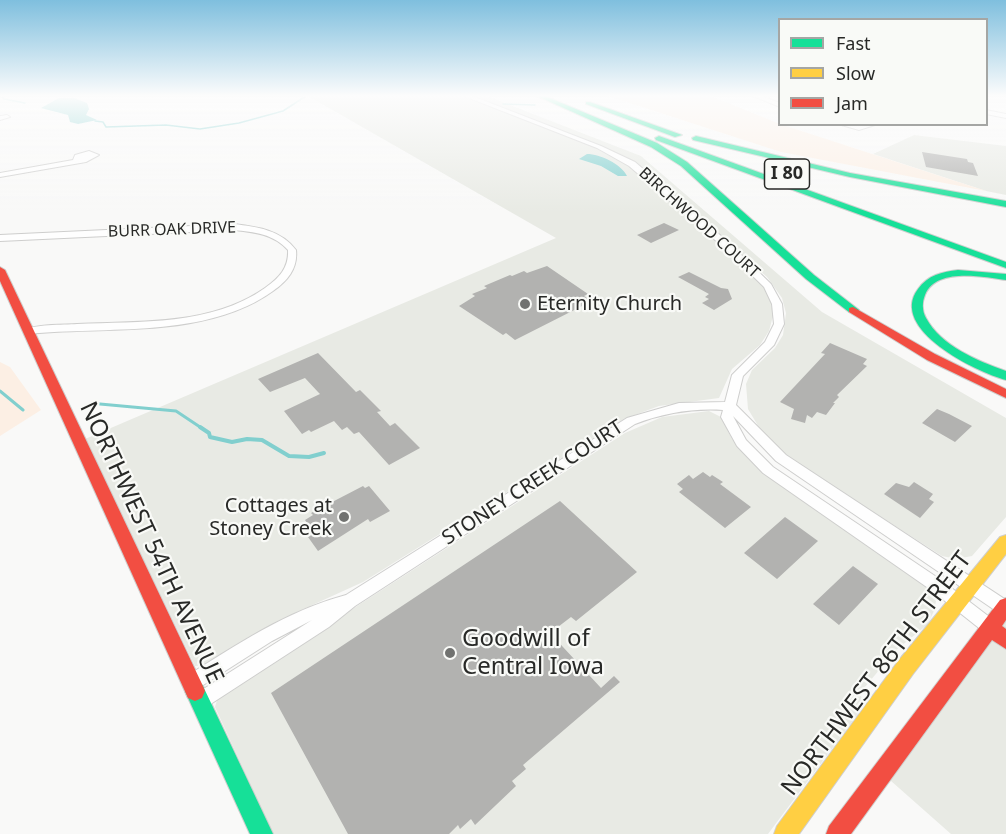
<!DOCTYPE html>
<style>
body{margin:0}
#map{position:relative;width:1006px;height:834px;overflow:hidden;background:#f9f9f8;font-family:"Noto Sans",sans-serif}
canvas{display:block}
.legend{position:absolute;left:778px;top:18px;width:210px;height:108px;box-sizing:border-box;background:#f9faf7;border:2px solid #a5a6a4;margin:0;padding:8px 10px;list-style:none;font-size:18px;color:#282927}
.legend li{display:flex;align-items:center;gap:12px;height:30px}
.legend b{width:30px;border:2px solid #a5a6a4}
</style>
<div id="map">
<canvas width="1006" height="834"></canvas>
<ul class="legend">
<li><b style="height:8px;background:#16e098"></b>Fast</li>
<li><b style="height:8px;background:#ffcf43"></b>Slow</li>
<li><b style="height:8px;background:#f24e42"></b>Jam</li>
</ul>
</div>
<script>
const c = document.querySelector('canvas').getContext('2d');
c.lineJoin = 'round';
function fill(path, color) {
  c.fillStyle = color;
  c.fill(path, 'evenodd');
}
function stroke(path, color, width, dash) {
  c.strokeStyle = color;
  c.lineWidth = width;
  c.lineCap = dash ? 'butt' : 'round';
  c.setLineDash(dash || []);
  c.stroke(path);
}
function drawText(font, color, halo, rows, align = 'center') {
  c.font = font + ' "Noto Sans",sans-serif';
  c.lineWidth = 4.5;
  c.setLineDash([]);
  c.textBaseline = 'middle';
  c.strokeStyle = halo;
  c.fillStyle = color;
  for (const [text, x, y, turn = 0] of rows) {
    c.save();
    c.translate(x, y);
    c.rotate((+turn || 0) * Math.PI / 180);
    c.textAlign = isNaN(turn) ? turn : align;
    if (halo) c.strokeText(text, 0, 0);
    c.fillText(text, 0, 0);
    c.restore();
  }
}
fill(new Path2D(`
 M308,96H487L641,156L822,312L1006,418V517L972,556L956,559L942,556L790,459L763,434L748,409L746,384L752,370L775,348L783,335L786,313L782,298L767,277L669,190L663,194L752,274L764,287L771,302L773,316L769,331L760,345L732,369L719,398L659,406L624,419L363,582L297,612L210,665L195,666L85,439L556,238Z
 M914,135L1006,146V195L986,191L873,154Z
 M709,411L721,417L732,439L759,468L926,586L936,601L934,611L927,625L895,651L860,693L863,702L861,710L768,834H273L215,707L218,697L227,690L625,433L662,417Z
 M1006,606V834H951L882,773Z`), '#e8eae4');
fill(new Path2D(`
 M608,96H711L780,124L986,191L781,152Z
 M0,362L10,367L41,410L0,436Z`), '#fcefe4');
fill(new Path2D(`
 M59,98H74L87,103L89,109L86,115L97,120L78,124L70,122L68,115L41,108Z
 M587,154C600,154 621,164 627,176H618L601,166L579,159Z`), '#81cfce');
stroke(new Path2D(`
 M2,96L4,99L25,103
 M503,104L535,105
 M95,121L103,122L106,127L166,125L200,129L239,123L283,111L306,96`), '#81cfce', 1.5);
stroke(new Path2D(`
 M0,391L23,410
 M100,404L176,411L203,429`), '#81cfce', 3);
stroke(new Path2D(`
 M200,427L209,433L210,437L232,442L247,439L262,440L289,456L309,457L324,453`), '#81cfce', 4);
fill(new Path2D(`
 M922,152L967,159L968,162L973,163L978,176L926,167Z
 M664,223L679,230L651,243L637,235Z
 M547,266L588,294L584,296L592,301L515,340L506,333L503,335L459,306L475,296L472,294L487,288L484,286L510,275L512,276L524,271L527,273Z
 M689,272L721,288L728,289L732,299L714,310L702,303L709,299L705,297L709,294L678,277Z
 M830,343L867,359L863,364L867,366L837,395L839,397L833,403H835L826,415L817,412L812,418L807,415L805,423L791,419L794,409L780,402L825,354L821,353Z
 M318,353L356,392L360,390L381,411L377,412L390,426L395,423L420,448L389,465L359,432L354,434L347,427L342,430L334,421L311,432L309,430L302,434L284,411L320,394L318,392L305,378L270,392L258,379Z
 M937,409L949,414L972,426L955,442L922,423Z
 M703,472L710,477L712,475L723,482L720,484L751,507L725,528L679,492L683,489L677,484L689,475L693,479Z
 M914,482L933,494L929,499L934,502L920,518L884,494L896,483L909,487Z
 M363,486L365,488L369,486L390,511L370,522L368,519L318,551L308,537L314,533L305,520L313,515L311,513Z
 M560,501L637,572L576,621L571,617L550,633L601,688L614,676L620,682L523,765L526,769L512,781L516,786L475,825L471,819L460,829L458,825L449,834H348L271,693Z
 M785,517L818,541L777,579L744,553Z
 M853,566L878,584L839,625L813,604Z`), '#b2b2b0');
const street = new Path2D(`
 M464,96H472L601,146L635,162L728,242L771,284L782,304L784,324L774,345L743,376L736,405L786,455L1006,600V615L999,613L776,461L733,416L746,440L773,467L941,580L996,622L998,627L996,632L990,634L984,632L931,590L763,473L737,446L721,417L723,410C693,408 664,413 635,424L355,606L329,627L206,707L200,710L194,707L191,701L194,695L312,620L272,641L197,689L191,691L185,689L182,683L185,677C237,645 286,611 346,595L627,418L679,403L725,402L732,375L765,342L774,324L772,304L764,287L722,246L629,166L597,148Z
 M753,96H761L780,103V107Z
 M986,110L1006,114V118L986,114Z
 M0,116L7,115L10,117L0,120Z
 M838,124L859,126L878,124L859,130Z
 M89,151L99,155L86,162L0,177V173L73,160L75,155Z
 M234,224C258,227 281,230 296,250C298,269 287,281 273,291C207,339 106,326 28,334L23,331C32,324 64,325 77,324C140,321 211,326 265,288C279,278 289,268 288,250C274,234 254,232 234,230L0,241V235Z`);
const fast = new Path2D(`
 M537,96H545L657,143L687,162L814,275L859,310L857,312H849L806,279L681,166L651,147Z
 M586,102H590L682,135L675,137L586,104Z
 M659,136L1006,262V268L656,140L655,138Z
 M696,136L850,173L1006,201V207L850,177L693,140L692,138Z
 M958,270L1006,274V280C983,277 936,267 925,295C922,302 922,311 926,318C941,346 978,361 1006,371V380C976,372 888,329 918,289C928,275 942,272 958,270Z
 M195,681L202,684L273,834H250L185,691L188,684Z`);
const slow = new Path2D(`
 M1006,535V554L913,674L799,834H774L777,826L899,660L1000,537Z`);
const jam = new Path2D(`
 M0,267L5,270L202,684L205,691L202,698L195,701L188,698L0,281Z
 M853,307L935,354L1006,389V398L927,360L849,312V308Z
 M1006,598V620L1002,626L1006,629V649L992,640L851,834H826L829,826L984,621L1000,600Z`);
stroke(street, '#cececd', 2);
stroke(fast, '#cececd', 2);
stroke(slow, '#cececd', 2);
stroke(jam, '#cececd', 2);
fill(street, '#fefefe');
fill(fast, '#16e098');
fill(slow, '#ffcf43');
fill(jam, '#f24e42');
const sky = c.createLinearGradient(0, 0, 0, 213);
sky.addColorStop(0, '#7fbfde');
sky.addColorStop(0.45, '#fcfcfc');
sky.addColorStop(1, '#fcfcfc00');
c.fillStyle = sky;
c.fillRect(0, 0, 1006, 213);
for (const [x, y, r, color] of [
 [525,304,6,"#717270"],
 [344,517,6,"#717270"],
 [450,653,6,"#717270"]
]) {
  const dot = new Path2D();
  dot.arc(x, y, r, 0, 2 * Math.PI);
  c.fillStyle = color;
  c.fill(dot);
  stroke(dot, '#f9faf7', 2);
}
drawText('16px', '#282927', '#f9faf7', [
 ["BIRCHWOOD COURT",699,223,42],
 ["BURR OAK DRIVE",172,230,-2]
]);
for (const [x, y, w] of [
 [787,174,45]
]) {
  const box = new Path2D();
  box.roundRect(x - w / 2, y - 15, w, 30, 4.5);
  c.fillStyle = '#f9faf7';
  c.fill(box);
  stroke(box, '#282927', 1.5);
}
drawText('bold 18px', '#282927', null, [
 ["I 80",787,174]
]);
drawText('20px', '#282927', '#f9faf7', [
 ["Eternity Church",537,304],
 ["Cottages at",332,506,"right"],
 ["Stoney Creek",332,529,"right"]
], 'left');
drawText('20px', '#282927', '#f9faf7', [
 ["STONEY CREEK COURT",533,483,-33]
]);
drawText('24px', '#282927', '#f9faf7', [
 ["NORTHWEST 54TH AVENUE",151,543,65],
 ["NORTHWEST 86TH STREET",877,674,-53]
]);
drawText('24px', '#282927', '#f9faf7', [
 ["Goodwill of",462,639],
 ["Central Iowa",462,667]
], 'left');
</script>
